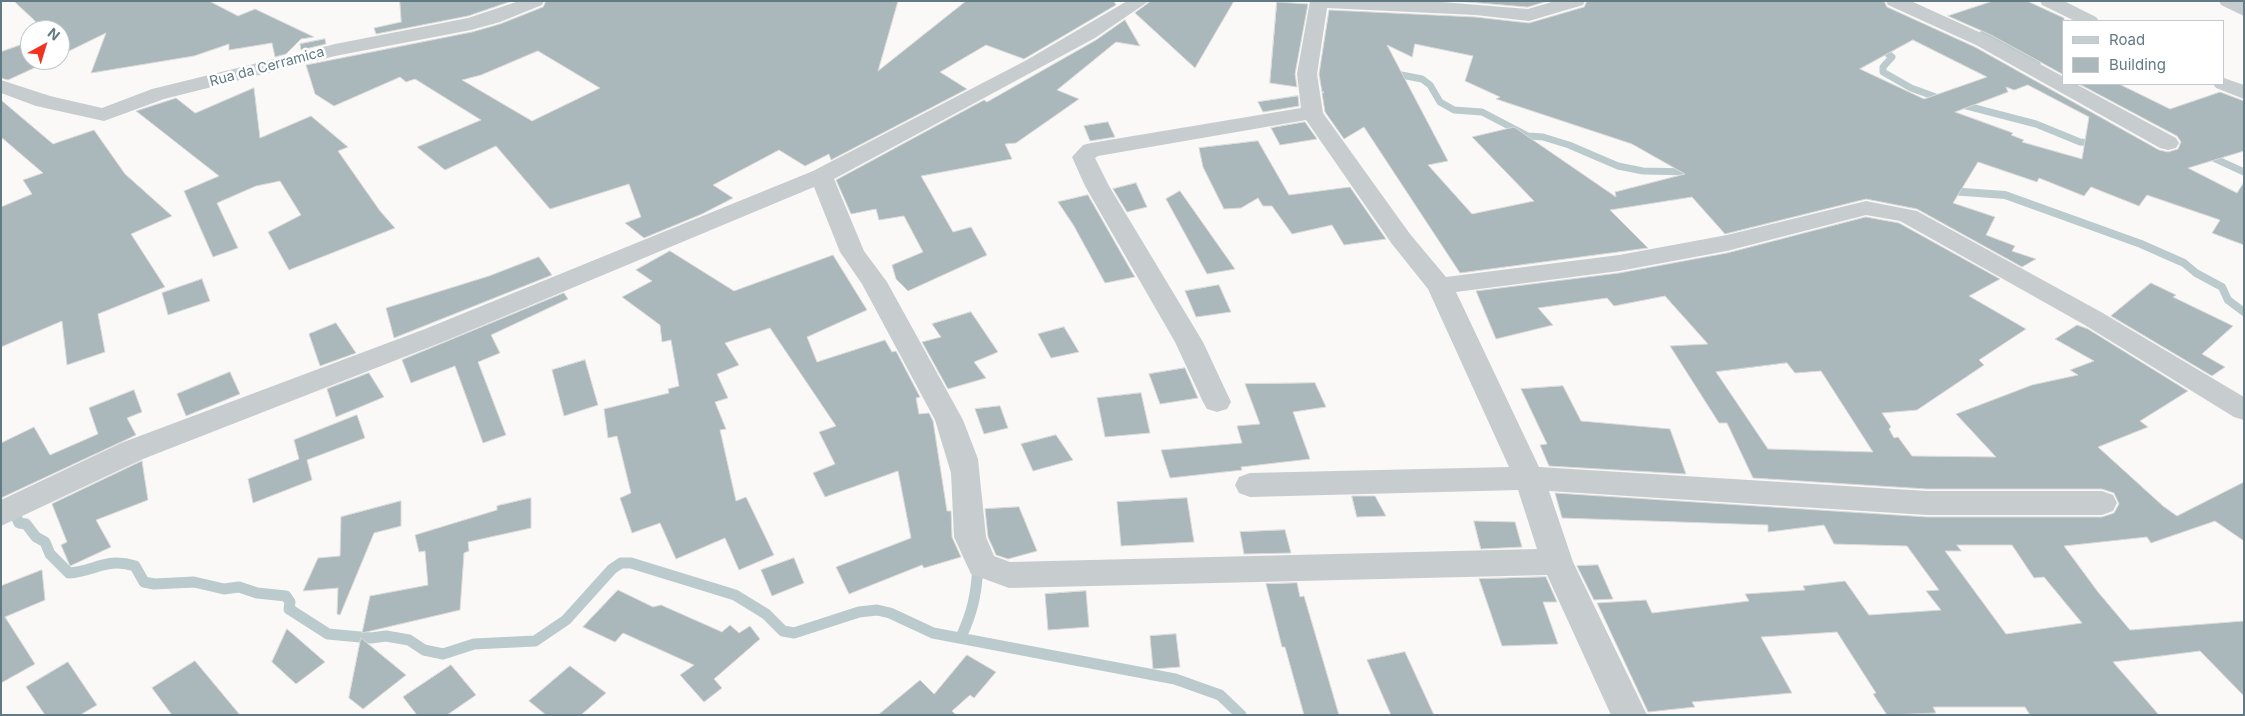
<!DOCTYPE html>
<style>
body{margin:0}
#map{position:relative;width:2245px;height:716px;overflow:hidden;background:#faf9f7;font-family:Inter,sans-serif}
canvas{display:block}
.frame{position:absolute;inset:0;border:2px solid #627a84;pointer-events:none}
.legend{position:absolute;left:2062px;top:20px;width:162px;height:65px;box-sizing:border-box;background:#fff;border:1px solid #c0cace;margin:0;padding:6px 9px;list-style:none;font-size:15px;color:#627a84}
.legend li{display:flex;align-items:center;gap:10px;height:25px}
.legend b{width:25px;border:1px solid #c0cace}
.north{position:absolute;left:20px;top:20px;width:50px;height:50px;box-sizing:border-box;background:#fff;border:1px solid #c0cace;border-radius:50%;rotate:39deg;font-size:14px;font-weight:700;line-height:20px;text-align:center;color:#627a84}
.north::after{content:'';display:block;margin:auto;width:18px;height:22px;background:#f13320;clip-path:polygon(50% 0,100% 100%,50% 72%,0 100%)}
</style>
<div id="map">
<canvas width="2245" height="716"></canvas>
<div class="frame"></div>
<ul class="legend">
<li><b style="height:6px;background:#c7cccf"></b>Road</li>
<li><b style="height:14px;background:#aab7bb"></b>Building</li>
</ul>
<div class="north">N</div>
</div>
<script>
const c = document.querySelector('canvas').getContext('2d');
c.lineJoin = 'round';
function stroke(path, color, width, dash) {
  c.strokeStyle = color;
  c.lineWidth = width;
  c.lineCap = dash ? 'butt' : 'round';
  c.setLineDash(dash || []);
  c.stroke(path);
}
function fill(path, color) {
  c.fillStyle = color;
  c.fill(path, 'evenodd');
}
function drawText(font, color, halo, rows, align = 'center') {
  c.font = font + ' Inter,sans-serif';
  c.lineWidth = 5;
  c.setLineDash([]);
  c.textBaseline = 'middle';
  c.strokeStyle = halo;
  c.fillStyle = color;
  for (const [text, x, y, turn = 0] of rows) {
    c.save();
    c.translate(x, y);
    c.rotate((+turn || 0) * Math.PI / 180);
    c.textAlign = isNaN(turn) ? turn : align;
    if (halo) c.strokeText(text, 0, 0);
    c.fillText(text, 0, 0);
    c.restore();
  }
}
stroke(new Path2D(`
 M1983,34L2019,51L2037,64
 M1879,47L1892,57L1883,67V72L1911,88L1944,100
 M1391,73L1422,79L1430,85L1440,102L1454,110L1482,112L1528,136L1543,137L1569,145L1618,166L1643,171L1691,172
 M1959,104L2036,124L2080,142L2097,143
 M2207,155L2244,172`), '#bbcbcd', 7);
stroke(new Path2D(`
 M1950,191L2005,195L2141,244L2184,263L2196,273L2222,287L2228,300L2244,312`), '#bbcbcd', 8);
stroke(new Path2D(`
 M16,516L19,523L26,524L36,537L45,542L50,554L69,573C95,571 107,557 135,566L144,582L154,584L194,582L224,589L239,587L257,593L286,596L290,602L289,609L328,634L371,638L386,636L409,640L424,650L443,654L474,644L535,641L566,620L612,569L621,563H631L735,595L766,614L783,631L794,633L859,612L877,610L890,613L933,633L1175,679L1220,695L1241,715
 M961,637C973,611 976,595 978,567`), '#bbcbcd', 11);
const building = new Path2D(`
 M14,1H209L238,16L255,9L314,37L301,39L286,54L275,57L272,43L229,50V44L194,56L91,73L106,33L69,51L60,43V30H45Z
 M400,1H512L468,16L376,34L374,28L401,22Z
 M546,1H898L878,71L966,1H1114L1116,5L1024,59L986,45L940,72L967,89L831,160L829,154L805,166L779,150L713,185L733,198L702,214L644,238L625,223L641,217L629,184L550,209L496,146L445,170L417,147L481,120L415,79L406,82L400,77L334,106L315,94L306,65L472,32L500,24L543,7ZM538,51L600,88L532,121L462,80L481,75Z
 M1151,1H1234L1195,68L1135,13Z
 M1456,1H1548L1528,7Z
 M1587,1H1884L1887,7L1975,47L2159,150L2168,152L2178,149L2181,142L2177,136L2079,84H2119L2170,109L2220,92L2244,101V151L2188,168L2237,193L2244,182V245L2212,233L2220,220L2147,195L2139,206L2091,187L2084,196L2039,178L2037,182L1978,162L1953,203L1995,217L1986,235L2015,246L2012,251L2036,259L2022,267L1917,209L1866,199L1725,234L1692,197L1610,210L1648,248L1460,273L1364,127L1344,139L1325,112L1322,93L1324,92H1322L1319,74L1329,10L1475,17L1529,23L1584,7ZM1913,40L1987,77L1924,99L1860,69ZM1415,44L1473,56L1465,81L1500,97L1496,99L1632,144L1685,174L1615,192L1616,197L1514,127L1472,137L1534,201L1472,214L1428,165L1448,161L1387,45L1412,57ZM2028,85L2089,117L2082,159L2022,142L2024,140L2011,135L2013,133L1955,112L2008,92L2006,87L2014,90Z
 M1993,1H2027L2064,18V75L1991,35L1948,16Z
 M1277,2L1308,4L1295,74L1297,87L1270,83Z
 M1125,20L1140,46L1116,42L1057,90L1079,99L1016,143L1005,144L1012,159L921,176L953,232L971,227L987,255L908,291L896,279L892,265L923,252L904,216L879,220L876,209L851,214L836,180L984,100L987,102L1096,40Z
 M325,39L326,44L301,50L300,44Z
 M29,42L30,60H43L45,63L8,80L1,78V52Z
 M254,88L260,138L311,116L348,147L338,151L380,211L395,228L289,270L268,232L301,215L280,181L256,186L217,203L238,248L213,257L184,191L219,176L136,111L176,98L195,113Z
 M1298,96L1299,106L1263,112L1258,102Z
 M1,100L53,144L94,130L125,174L172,216L131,234L165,287L98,314L105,352L67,365L62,321L1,347V207L32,194L23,180L43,173L1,137Z
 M1108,122L1115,137L1090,141L1084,126Z
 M1305,122L1317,139L1280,145L1271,128Z
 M1258,141L1289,195L1350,187L1386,239L1344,245L1332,225L1292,234L1272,206H1263L1258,198L1241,208L1224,209L1203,167L1199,148Z
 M1136,183L1147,207L1127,212L1113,189Z
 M1180,191L1235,269L1207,274L1166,199Z
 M1088,195L1133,274L1135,277L1105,283L1074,226L1058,202Z
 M1866,217L1899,223L2000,279L1969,296L2026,329L1979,360L1984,365L1917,410L1882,413L1891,427L1889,429L1894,438L1898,437L1912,456L1996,457L1956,414L2032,385L2078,375L2070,370L2094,361L2055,339L2077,325L2088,329L2188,391L2140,421L2148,427L2098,447L2163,506L2177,516L2244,482V541L2215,521L2151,543L2147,537L2064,546L2098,592L2130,630L2244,621V696L2200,651L2113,662L2159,715H2030L2025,707H1933L1936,713L1887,715L1873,694L1876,693L1837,632L1761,637L1792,693L1692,702L1695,707L1648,712L1597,603L1646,600L1652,613L1749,601L1745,594L1805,590L1803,586L1845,581L1869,615L1941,610L1926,591L1939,590L1907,546L1834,544L1824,525L1768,532V525L1562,518L1555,493L1927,517H2102L2114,513L2119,504L2114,493L2102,489H1927L1753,478L1727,423H1719L1670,346L1708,344L1665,296L1614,306L1607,298L1538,308L1553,325L1496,339L1476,291L1619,273L1727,253ZM1787,363L1795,373L1821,371L1873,452L1768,449L1716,372ZM1957,545H2012L2034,578L2044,577L2082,623L2006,634L1945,551H1961Z
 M670,251L734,291L833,255L867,310L807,337L817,362L885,340L892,352L896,351L920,397L916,398L919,414L929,413L933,421L947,511H951L952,537L961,557L924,568L922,565L849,594L836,567L911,538L898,471L825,497L813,473L835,464L819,432L836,426L770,328L725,343L739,365L717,374L728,398L715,402L726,429L720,430L736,501L746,497L774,555L739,570L725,538L676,559L660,523L632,533L620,498L631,493L617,436L608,438L604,409L669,393L668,389L679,386L671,340L662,342L660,325L622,297L652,281L636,270Z
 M539,257L552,275L394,338L386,308L489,276Z
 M202,279L210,301L168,315L162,293Z
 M2151,283L2176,295L2173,297L2233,326L2202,354L2225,367L2212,376L2111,316Z
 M1219,285L1231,312L1196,317L1185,291Z
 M564,293L568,299L491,335L500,353L478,362L506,435L483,443L455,366L411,383L402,360Z
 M971,312L998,352L974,362L986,378L948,389L922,342L941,337L932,324Z
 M336,323L356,353L320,366L309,334Z
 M1064,327L1079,352L1051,358L1038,334Z
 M585,360L598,405L564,416L552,370Z
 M1185,368L1198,398L1160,404L1149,374Z
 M230,372L240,394L186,416L177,394Z
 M369,373L384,397L336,417L327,389Z
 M1315,383L1326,407L1293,412L1310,459L1241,467L1242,470L1170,478L1161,450L1242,443L1237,426L1260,424L1245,384Z
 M1563,386L1581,421L1670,429L1686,474L1549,466L1540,445L1547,444L1521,389Z
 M134,390L142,412L127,418L136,435L1,498V443L34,427L50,455L98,434L89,408Z
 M1141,393L1150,433L1105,437L1097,398Z
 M1000,406L1008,428L984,434L975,409Z
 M357,415L365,438L307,460L312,480L253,503L248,479L299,459L294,440Z
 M1056,435L1073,460L1033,471L1021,444Z
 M142,461L148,500L96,520L111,547L70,566L61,545L67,542L52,504Z
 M1352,496H1375L1386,516L1357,517Z
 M531,498V528L468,542L469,551L464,553L460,610L362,633L370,596L428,585L425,551L419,552L415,535L497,510V506Z
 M1187,498L1194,542L1121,546L1117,502Z
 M401,501V526L374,533L340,615L337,614L338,588L303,591L318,558L340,556L341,517Z
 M1019,507L1037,551L1008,559L996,555L993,548L988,537L985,509Z
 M1474,521L1515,522L1522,547L1481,549Z
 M1285,530L1291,553L1244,554L1240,532Z
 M794,558L804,583L772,596L761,570Z
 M1598,565L1613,599L1594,600L1577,566Z
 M42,570L45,600L5,617L35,664L1,683V586Z
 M1546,577L1557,602H1543L1558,644L1502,646L1479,579Z
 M1297,583L1300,597L1304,596L1339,715H1304L1285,647H1282L1266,584Z
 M618,590L653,607L661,605L722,632L730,625L739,633L750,626L760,639L714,679L722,688L704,702L680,675L694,665L623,633L615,642L583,627Z
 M1086,591L1089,627L1048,630L1045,594Z
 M287,629L325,662L296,684L272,662Z
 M1176,634L1180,667L1153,669L1150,636Z
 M361,638L406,675L363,709L349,698Z
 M1405,652L1434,715H1391L1367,660Z
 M967,655L996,672L974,698L970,695L952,711L956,715H878L920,680L934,694Z
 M195,661L240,715H172L152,688Z
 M68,662L97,705L80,715H45L26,687Z
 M451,665L476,695L447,715H417L403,697Z
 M570,666L606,693L581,715H546L529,701Z`);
fill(building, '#aab7bb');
stroke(building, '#dbdbd9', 1);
fill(new Path2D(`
 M519,1H544L542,5L500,22L471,30L335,56L164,99L104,121L36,106L1,93V80L50,96L102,108L152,89L335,44L468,18Z
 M1127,1H1149L1095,38L834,179L864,251L887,282L963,420L978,459L986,537L994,556L1010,562L1537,549L1518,490L1250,497L1239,493L1235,485L1239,477L1250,473L1509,467L1428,289L1392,244L1306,120L1098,156L1095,158L1109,186L1203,342L1231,402L1227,409L1217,412L1207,409L1203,402L1175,342L1085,186L1072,157L1083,145L1091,143L1301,108L1297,74L1310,1H1430L1528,9L1555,1H1585L1583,5L1529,21L1475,15L1327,8L1317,74L1323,113L1410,234L1446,277L1619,255L1727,235L1866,201L1917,211L2101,312L2244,397V420L2234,417L2083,324L1900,221L1866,215L1727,251L1619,271L1456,292L1539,467L1927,491H2102L2113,495L2117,503L2113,511L2102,515H1927L1549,491L1573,562L1647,715H1611L1547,575L1009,588L971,574L954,537L951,473L935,420L862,284L840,252L814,187L445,341L143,459L1,526V500L121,443L425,329L813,171L1025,61Z
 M1886,1H1911L1990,37L2064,77V84H2076L2176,138L2179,143L2176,148L2168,150L2160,148L1976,45L1888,5Z
 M2040,1H2064L2096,17L2099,21H2075L2042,5Z
 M2219,1L2244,2V16L2221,5Z
 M2224,78L2244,85V99L2216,88L2213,84H2224Z`), '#c7cccf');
drawText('14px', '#627a84', '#fff', [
 ["Rua da Cerramica",267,67,-15]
]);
</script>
